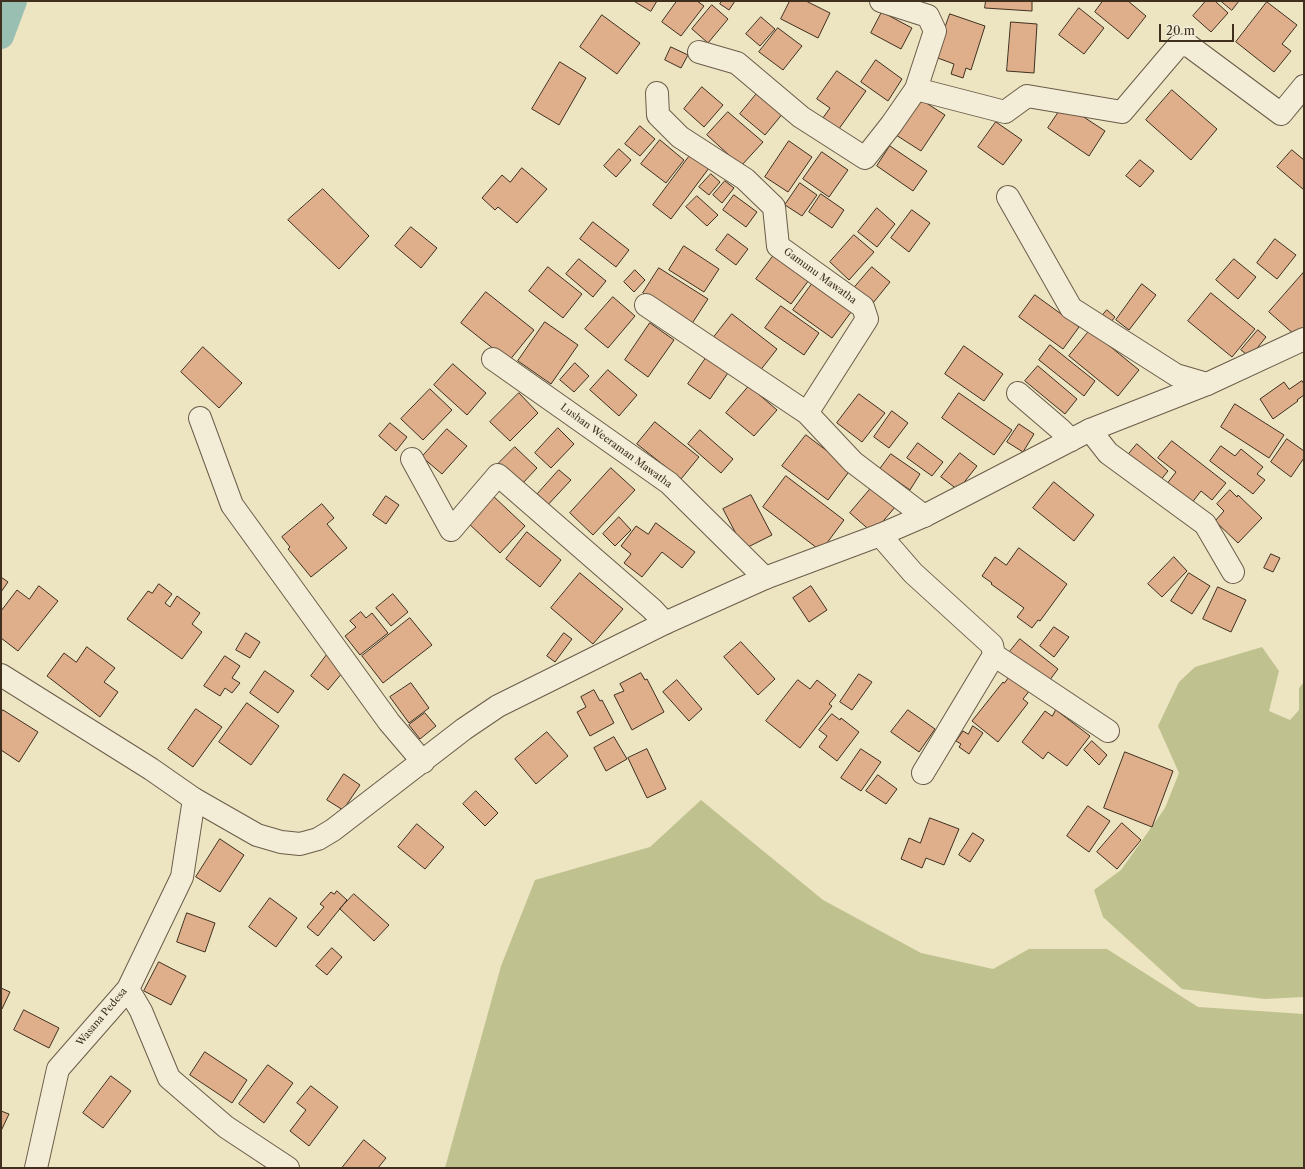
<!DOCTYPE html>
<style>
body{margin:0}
#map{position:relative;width:1305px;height:1169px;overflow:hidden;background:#ede4c2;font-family:"Libre Caslon Text",serif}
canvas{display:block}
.frame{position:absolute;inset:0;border:2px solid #3f2f1f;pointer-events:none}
.scale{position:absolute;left:1159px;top:24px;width:75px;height:18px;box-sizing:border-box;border:2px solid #3f2f1f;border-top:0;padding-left:5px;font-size:12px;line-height:14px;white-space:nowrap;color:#3f2f1f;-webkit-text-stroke:3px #f3edd7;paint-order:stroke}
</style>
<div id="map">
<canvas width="1305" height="1169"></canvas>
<div class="frame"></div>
<div class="scale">20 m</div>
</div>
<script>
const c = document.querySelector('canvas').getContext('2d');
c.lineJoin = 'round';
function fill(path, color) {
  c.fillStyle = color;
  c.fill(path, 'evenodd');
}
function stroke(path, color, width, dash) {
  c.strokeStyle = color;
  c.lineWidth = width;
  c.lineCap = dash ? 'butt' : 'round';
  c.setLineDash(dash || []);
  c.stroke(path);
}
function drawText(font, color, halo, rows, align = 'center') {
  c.font = font + ' "Libre Caslon Text",serif';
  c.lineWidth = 4;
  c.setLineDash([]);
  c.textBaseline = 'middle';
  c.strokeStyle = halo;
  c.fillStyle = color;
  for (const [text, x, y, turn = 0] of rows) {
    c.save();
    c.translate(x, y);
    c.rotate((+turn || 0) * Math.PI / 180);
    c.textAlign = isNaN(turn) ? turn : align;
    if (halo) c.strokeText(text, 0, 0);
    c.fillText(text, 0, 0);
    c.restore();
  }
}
fill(new Path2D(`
 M1262,647L1279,671L1269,711L1290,720L1299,710V688L1304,682V997L1265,999L1182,989L1103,917L1094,890L1121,870L1165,808L1179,773L1158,726L1179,682L1195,667Z
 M701,800L823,900L921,953L993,969L1029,949H1107L1198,1007L1304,1014V1168H445L501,966L535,880L650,847Z`), '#bfc28e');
stroke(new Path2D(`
 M1,36L14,1`), '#99bfb2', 26);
const building = new Path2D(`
 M634,1H657L651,11Z
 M677,1H697L704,6L681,36L662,22Z
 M722,1H735L729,10L720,4Z
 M790,1H806L830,13L818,38L781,19Z
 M986,1H1032V11L985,8Z
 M1103,1H1128L1146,16L1128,39L1095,12Z
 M1206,1H1215L1228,13L1211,32L1193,16Z
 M1221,1H1239L1232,10Z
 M1267,2L1297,25L1282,44L1291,51L1274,72L1236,42Z
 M712,5L728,19L708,43L692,29Z
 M1079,8L1104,28L1084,54L1059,35Z
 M882,12L912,28L901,49L871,33Z
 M950,14L985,26L971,70L966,68L963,78L951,74L954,64L935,57Z
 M602,15L640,43L617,74L580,47Z
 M761,17L775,29L760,46L746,34Z
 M1011,22L1037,24L1034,73L1007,71Z
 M778,28L802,46L783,70L759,52Z
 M671,47L688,55L681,68L665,60Z
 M876,60L902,79L888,101L861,82Z
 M560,62L586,78L559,125L532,109Z
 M837,71L866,91L836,133L820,122L830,108L817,99Z
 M702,87L723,105L704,127L684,109Z
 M1172,90L1217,129L1191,160L1146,120Z
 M759,91L784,112L765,135L740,114Z
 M920,99L945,115L921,151L896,135Z
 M1064,104L1105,131L1089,156L1048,128Z
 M728,112L763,142L741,166L707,135Z
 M996,122L1022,140L1003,165L978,147Z
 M640,126L655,139L640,156L625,144Z
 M660,140L684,160L666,183L641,164Z
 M789,141L812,157L788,192L765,177Z
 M890,146L927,171L913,191L877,166Z
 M619,149L631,160L616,177L604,166Z
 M694,150L712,164L671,219L653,205Z
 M1292,150L1304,160V190L1277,167Z
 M822,152L848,170L829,197L803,179Z
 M1140,160L1154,171L1140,187L1126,176Z
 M522,168L547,189L517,223L498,207L495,210L482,198L502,175L510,182Z
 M711,174L720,182L709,195L699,187Z
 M725,181L734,188L722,203L713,195Z
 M800,183L817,195L802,216L785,205Z
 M323,189L369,236L339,269L288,220Z
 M821,194L844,210L832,228L809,212Z
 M734,195L757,212L746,227L723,210Z
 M697,196L718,215L707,226L686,207Z
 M877,208L895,224L877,247L858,232Z
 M912,210L930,223L909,252L891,238Z
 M593,222L629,250L616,267L580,239Z
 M411,227L437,248L421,268L395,246Z
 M728,234L748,249L736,265L716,250Z
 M854,235L874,252L849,280L830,262Z
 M1275,239L1296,255L1277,279L1257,263Z
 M684,246L719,269L704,292L669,270Z
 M774,255L809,280L791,304L756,279Z
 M579,259L606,281L593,297L566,274Z
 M1234,259L1256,277L1238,299L1216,280Z
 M548,267L582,294L563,318L529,291Z
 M872,267L890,282L873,303L854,288Z
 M659,268L708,299L691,325L643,293Z
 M635,270L645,280L634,292L624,282Z
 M1304,272V327L1296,336L1269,312Z
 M812,284L851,312L832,338L793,310Z
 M1142,284L1156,295L1129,330L1116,320Z
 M486,292L534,330L509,361L461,323Z
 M1211,293L1255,329L1232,357L1188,321Z
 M1035,295L1079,327L1063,349L1019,317Z
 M613,297L635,316L608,348L585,329Z
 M781,306L819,333L804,355L765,328Z
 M1107,310L1115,317L1105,329L1097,322Z
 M732,314L777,349L759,372L714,337Z
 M545,322L578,345L551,384L518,361Z
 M650,323L674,340L648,377L625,360Z
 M1090,330L1139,370L1118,396L1069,356Z
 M1258,330L1266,337L1250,357L1241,350Z
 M1050,345L1095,381L1084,396L1039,360Z
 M964,346L1003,374L984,401L945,374Z
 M203,347L242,383L219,408L181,372Z
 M708,355L730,370L710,399L688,384Z
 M575,363L589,376L574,392L560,380Z
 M453,364L486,393L467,415L434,385Z
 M1038,366L1077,399L1065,414L1025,381Z
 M608,370L637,395L619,416L590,390Z
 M1302,381L1304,384V395L1297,400L1298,401L1273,419L1260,399L1284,382L1289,389Z
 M749,386L777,410L754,436L726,413Z
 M430,389L452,410L423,440L401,419Z
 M519,393L538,413L510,441L490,422Z
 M959,393L1012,430L994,455L942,418Z
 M859,394L885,413L862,442L837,423Z
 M1235,404L1284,435L1269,458L1221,427Z
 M892,411L908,423L889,448L874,437Z
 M655,422L699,457L681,479L637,444Z
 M390,423L407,437L396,451L379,436Z
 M1019,424L1034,434L1023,452L1007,442Z
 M558,428L574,444L551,468L535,453Z
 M447,429L467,446L442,474L422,457Z
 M700,430L733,459L721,473L688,444Z
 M806,435L851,469L828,500L782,466Z
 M1287,439L1304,451V458L1291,477L1271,462Z
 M1172,441L1226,483L1212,500L1201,491L1191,504L1166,485L1176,472L1158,458Z
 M918,443L943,462L932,476L907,458Z
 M1137,444L1168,471L1159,482L1128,455Z
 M1221,446L1235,456L1241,449L1263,467L1257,474L1265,480L1253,494L1210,461Z
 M515,447L537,468L522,484L499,463Z
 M960,453L977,466L958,490L941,477Z
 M891,454L920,474L910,490L880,469Z
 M611,468L635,490L593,535L570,513Z
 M559,470L571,480L544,509L533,499Z
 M786,476L844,520L821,551L763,507Z
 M1054,482L1094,515L1074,541L1033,508Z
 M872,487L896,506L873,533L850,513Z
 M1230,490L1237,497L1238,495L1262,518L1238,543L1215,521L1224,511L1217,504Z
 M492,495L525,526L500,553L467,522Z
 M751,495L772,535L744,549L723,509Z
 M386,496L399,505L386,524L373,515Z
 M322,504L334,518L327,524L347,548L311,577L288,549L290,547L282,537Z
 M619,517L631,530L615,546L603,534Z
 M656,523L695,552L682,568L662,552L642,577L624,563L631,554L621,546L636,526L648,534Z
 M527,532L561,560L540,587L506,559Z
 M1019,548L1067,584L1040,621L1038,620L1032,628L1017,617L1024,608L991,584L992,583L982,576L995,557L1006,565Z
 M1271,554L1280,558L1273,572L1264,568Z
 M1174,557L1187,571L1162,597L1148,584Z
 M580,573L623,609L593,644L551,608Z
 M1189,573L1210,586L1192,614L1171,601Z
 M1,577L8,582L1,592Z
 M159,584L172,594L165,603L170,607L177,596L200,613L192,624L202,632L182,659L127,619L148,591L152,593Z
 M39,586L58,601L18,651L1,638V611L17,590L29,599Z
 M811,586L827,610L809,622L793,598Z
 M1218,587L1246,600L1231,632L1203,619Z
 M393,594L408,612L391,626L376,608Z
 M361,612L366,618L372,613L388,633L360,655L345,636L356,627L350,621Z
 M410,618L432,645L383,683L362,656Z
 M1054,627L1069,637L1054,657L1040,646Z
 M246,633L260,642L250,658L236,650Z
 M564,633L572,639L555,662L547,656Z
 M1020,639L1058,669L1046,685L1008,654Z
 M741,642L775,679L758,695L724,657Z
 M87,647L115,668L104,682L118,692L100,717L47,676L64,653L76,662Z
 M329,652L347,667L328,690L311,676Z
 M225,656L240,666L232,678L240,683L232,693L225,688L220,696L204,686Z
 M265,671L294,691L278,713L250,693Z
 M641,673L645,680L647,679L664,712L632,730L614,695L624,691L620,684Z
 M859,674L872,682L852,710L840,702Z
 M1011,675L1030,690L1023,699L1028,703L998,742L972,721L1003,682L1004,683Z
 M677,680L702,709L689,721L663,692Z
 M798,680L810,689L817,680L836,695L829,704L832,706L800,748L766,721Z
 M411,683L429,708L409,723L390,697Z
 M594,690L600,701L602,700L614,723L590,736L577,712L586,707L581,697Z
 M247,703L279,726L251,765L219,742Z
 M196,709L222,727L193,767L168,749Z
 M3,710L38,732L19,762L1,750V713Z
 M908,710L935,729L919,752L891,732Z
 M1056,710L1090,736L1067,766L1048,752L1043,759L1022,742L1045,711L1052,716Z
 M425,713L436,726L420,739L409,725Z
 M832,714L840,720L841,718L859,732L837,761L819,747L827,736L819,730Z
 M973,726L983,733L969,754L959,747L961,744L956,741L963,731L968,734Z
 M547,732L568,756L536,784L515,759Z
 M614,737L627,759L606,771L594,748Z
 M1092,741L1107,755L1099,765L1084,750Z
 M647,749L666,789L647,798L628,758Z
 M861,749L881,762L861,791L841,778Z
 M1125,752L1173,771L1152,827L1104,808Z
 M344,774L360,785L343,810L327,800Z
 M878,775L897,789L886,804L866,791Z
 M476,791L498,813L485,826L463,804Z
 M1088,806L1110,821L1089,852L1067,836Z
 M930,818L959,829L944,865L926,858L922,868L901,859L909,838L920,843Z
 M1122,823L1141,840L1117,869L1097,852Z
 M417,824L444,847L425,869L398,847Z
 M973,833L984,840L970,862L959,855Z
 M220,839L244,855L220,892L196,877Z
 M337,891L347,900L318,936L307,927L324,907L320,904L331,892L334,894Z
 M354,894L389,925L374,941L340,909Z
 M270,898L297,918L276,947L249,927Z
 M187,913L215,923L205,952L177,942Z
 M332,948L342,957L327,975L316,966Z
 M159,962L186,976L171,1005L144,991Z
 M1,988L10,992L2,1009L1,1008Z
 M24,1010L59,1028L49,1048L14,1030Z
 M205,1052L247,1080L232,1103L190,1075Z
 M268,1065L293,1083L264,1123L239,1104Z
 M111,1076L131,1091L103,1128L83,1113Z
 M311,1086L338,1107L309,1146L290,1131L306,1110L297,1103Z
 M1,1111L9,1114L1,1131Z
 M364,1140L386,1158L378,1168H342Z`);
fill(building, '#dfaf8c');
stroke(building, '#3f2f1f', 1);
const minor = new Path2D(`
 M881,1L928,16L935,31L916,89L1005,112L1027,96L1122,112L1178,46L1188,45L1281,114L1304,86
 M699,52L737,63L801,117L865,158L891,125L916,89
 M657,93L658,115L680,137L745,179L774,207L778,246L863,307L867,319L807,413L853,462L924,516
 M1008,197L1071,308L1176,375L1207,384
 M646,305L807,413
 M493,359L669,483L765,578
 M1018,393L1060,429L1071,440
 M200,418L232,505L389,722L423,762
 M1090,430L1108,453L1205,524L1233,572
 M412,459L451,530L498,475L652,609L665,623
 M880,535L913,573L992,645L994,655L923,773
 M994,655L1108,731
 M128,989L141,1011L169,1078L226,1127L288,1168
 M36,1168L58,1069L128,989L182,877L194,799`);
const tertiary = new Path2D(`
 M1,675L151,769L194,799L257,835L281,842L300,844L318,839L333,830L464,729L498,706L665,623L765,578L880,535L924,516L1090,430L1207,384L1304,339`);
stroke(minor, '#6a5c48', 24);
stroke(tertiary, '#6a5c48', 24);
stroke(minor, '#f3edd7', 22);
stroke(tertiary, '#f3edd7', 22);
drawText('10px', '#3f2f1f', '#f3edd7', [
 ["Gamunu Mawatha",820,276,36],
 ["Lushan Weeraman Mawatha",616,446,36],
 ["Wasana Pedesa",102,1017,-50]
]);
</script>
